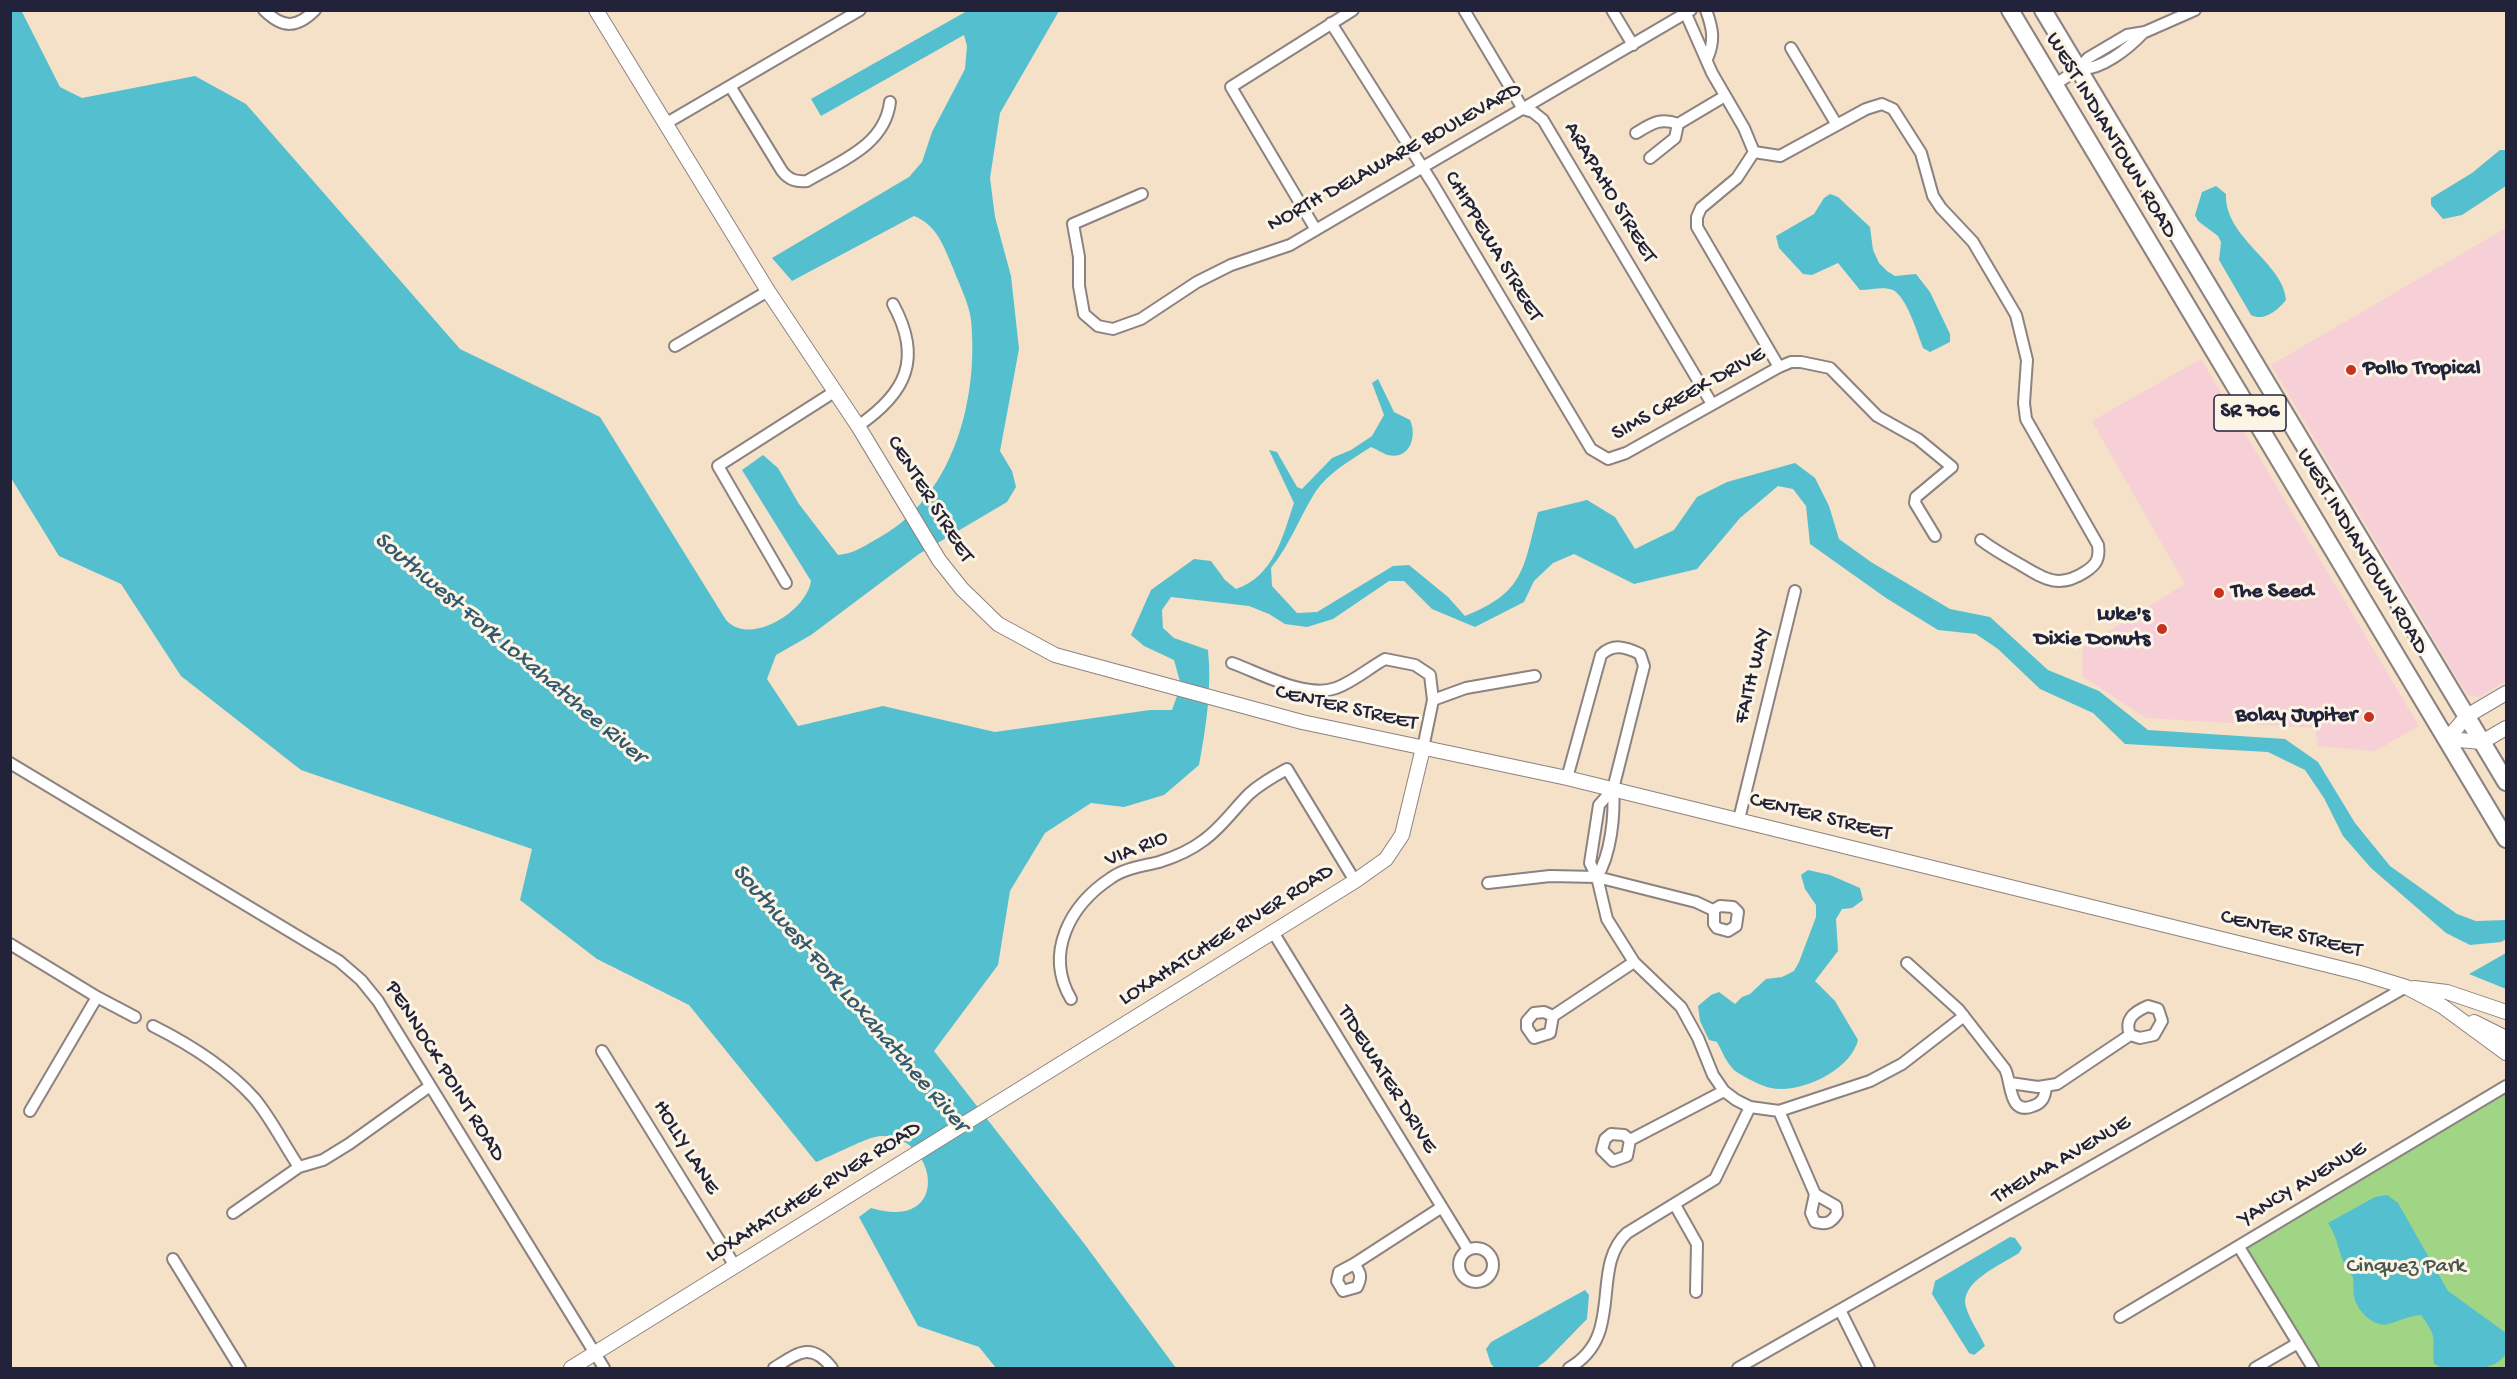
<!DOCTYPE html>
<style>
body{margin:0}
#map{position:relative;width:2517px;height:1379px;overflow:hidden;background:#f5e1c7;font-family:"Gochi Hand",sans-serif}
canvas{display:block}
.frame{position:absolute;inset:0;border:12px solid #22223b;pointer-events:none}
</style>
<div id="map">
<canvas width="2517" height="1379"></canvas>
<div class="frame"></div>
</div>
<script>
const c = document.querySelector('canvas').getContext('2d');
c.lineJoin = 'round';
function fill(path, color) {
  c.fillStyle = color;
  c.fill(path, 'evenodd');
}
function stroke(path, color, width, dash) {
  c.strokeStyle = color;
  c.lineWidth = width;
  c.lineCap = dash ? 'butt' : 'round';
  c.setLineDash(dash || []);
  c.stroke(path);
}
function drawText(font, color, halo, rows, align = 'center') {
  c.font = font + ' "Gochi Hand",sans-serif';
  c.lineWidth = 6;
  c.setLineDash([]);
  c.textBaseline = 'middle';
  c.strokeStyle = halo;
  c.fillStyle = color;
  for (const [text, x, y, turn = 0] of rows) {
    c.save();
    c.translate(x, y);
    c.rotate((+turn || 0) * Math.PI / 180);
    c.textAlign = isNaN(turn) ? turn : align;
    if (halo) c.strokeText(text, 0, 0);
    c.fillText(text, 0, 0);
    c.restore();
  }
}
fill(new Path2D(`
 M2506,228V681L2479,697L2467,695L2271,365Z
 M2201,359L2419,726L2375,751L2318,746L2315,728L2146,718L2082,676L2083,647L2185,584L2092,421Z`), '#f6cfd7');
fill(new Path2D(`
 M2506,1091V1368H2317L2244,1248Z`), '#a0d585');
fill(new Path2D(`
 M21,10L60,87L82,98L195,76L246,104L460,349L600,417L726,620C750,647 807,611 811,581L742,470L763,455L778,468L799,504L838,555C852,554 863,547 875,540C952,500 979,401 971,320C969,303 959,284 953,268C944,247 937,225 914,216L792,281L772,258L909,177L922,162L932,132L965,69L967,46L964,35L821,116L811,99L967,11H1059L1000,113L990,178L995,217L1011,276L1019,349L1000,451L1012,471L1016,487L1007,502L919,554L811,635L776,655L767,679L798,726L883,706L995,732L1150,710H1172L1181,685L1174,660L1144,646L1131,635L1151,590L1194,559L1211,561L1225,580L1236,589C1274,576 1282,538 1294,503L1269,450L1277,452L1297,487L1302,489L1332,458L1351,450L1372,436L1384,415L1372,383L1378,379L1394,412L1410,420C1417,435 1411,460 1388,455C1383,454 1377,449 1371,447C1351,460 1329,472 1316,491C1300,516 1290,545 1271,568L1272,586L1297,613L1317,612L1393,566L1409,565L1448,597L1465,616C1525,592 1523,569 1538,512L1587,500L1615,517L1635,549L1674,530L1697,497L1727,482L1795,463L1815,478L1829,506L1839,539L1871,562L1950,609L1990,617L2048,670L2099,691L2148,730L2285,739L2318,762L2355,823L2390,866L2457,914L2476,921L2506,920V939L2501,942L2470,945L2446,933L2371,868L2343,836L2324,798L2305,770L2268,752L2125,744L2093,713L2040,689L1998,649L1976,634L1938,630L1886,598L1810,544L1806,506L1793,489L1778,486L1740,518L1697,569L1634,584L1574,554L1553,563L1534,581L1524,602L1475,627L1432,609L1404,581H1389L1333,619L1307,627L1285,624L1269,614L1249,606L1171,597L1162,610L1163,628L1174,638L1208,650C1212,689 1206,727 1199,765L1164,795L1124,807L1091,803L1045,833L1010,891L998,965L934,1051L1083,1242L1176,1368H996L979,1347L918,1326L859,1217L871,1208C953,1233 938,1134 880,1136C867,1137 830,1157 816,1162L689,1005L597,959L520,900L532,849L301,770L181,676L121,584L59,556L11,478L10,11Z
 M2500,150H2506V186L2462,215L2443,219L2431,205V198L2472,173Z
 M2216,186L2226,194C2224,238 2284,263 2286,300C2278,310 2264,322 2251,315L2219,260L2221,242L2218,236L2198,221L2195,215L2202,192Z
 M1830,194L1838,197L1870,227L1873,250L1879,263L1887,271L1895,276L1916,274L1930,292L1950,334V342L1930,352L1923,348C1918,334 1906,296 1893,290C1883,286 1870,290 1860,290L1838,263L1812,275L1803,274L1779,248L1776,236L1814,214L1824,198Z
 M1808,870L1830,875L1860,888L1863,900L1852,908L1842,909L1836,919L1838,951L1815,981L1835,1001L1858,1040C1851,1070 1801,1094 1771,1088C1761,1086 1742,1076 1734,1070C1726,1062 1722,1051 1717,1042L1709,1040L1700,1021L1698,1006L1711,995L1719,992L1735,1004L1742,997L1750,994L1766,979L1782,977L1794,971L1799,962L1816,917V905L1805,889L1801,875Z
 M2506,953V989L2469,974Z
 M2387,1195L2398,1203L2448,1291L2506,1333C2507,1338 2508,1346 2506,1352C2500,1373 2449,1373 2434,1364C2431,1337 2440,1341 2421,1315C2408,1316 2400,1321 2388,1324C2374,1328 2356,1310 2354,1296C2353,1290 2354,1283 2353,1277C2337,1258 2341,1243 2328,1223L2375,1197Z
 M2010,1237L2015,1238L2022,1248L2019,1253C2001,1265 1959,1282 1966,1307C1970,1321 1980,1334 1985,1346L1974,1355L1969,1353L1932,1294L1935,1281Z
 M1585,1290L1589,1295L1587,1319L1546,1361L1536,1368H1495L1491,1364L1486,1349L1491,1342Z`), '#54bfce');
const street = new Path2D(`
 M264,10C283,29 297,28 315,10
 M1464,10L1523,109L1533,112L1543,120L1712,404
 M1612,10L1633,45
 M1706,10C1713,29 1715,41 1707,59
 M1686,14L1712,73L1744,128L1754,152
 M1331,23L1433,184L1591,449L1608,459L1626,453L1779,367L1791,362H1801L1830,368L1877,416L1918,439L1952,467L1916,497L1915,503L1935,536
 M1791,48L1837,125
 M2078,69C2101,71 2129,48 2144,32
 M730,86L782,171C789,180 796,182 807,181C841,161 885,145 890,102
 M2053,86L2078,69L2088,58L2127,35L2145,32L2195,10
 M665,124L860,10
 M1636,133C1651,124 1660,117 1678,124
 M1754,152L1780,156L1866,109L1882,104L1893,109L1921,153L1933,196L1941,208L1973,242L2016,315L2027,360L2024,403L2026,419L2098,545C2100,559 2096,565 2085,572C2059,589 2044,579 2021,565C2007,557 1994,550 1981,540
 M1754,152L1737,178L1701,208L1697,217V227L1779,367
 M1650,158L1675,138L1678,124L1725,96
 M1142,194L1073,224L1079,257V286L1084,314L1098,326L1113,329L1141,319L1197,282L1231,265L1290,245L1691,10
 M1316,230L1231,87L1353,10
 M675,346L768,291
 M858,426C906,393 923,359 893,304
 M786,583L718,466L834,392
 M1232,663C1260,673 1306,699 1336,688C1353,682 1369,668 1385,659L1415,665L1430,675L1433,700L1423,748
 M1433,700L1466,688L1535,676
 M10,763L339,961L361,980L378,1001L604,1368
 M1567,778L1601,655C1613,643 1626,647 1640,654L1644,666L1613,789C1615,815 1611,854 1597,877
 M1613,789L1599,805L1590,863L1597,877L1607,919L1634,962L1681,1007L1698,1038L1713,1075L1724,1091L1736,1100L1750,1107L1779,1111L1870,1081L1902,1064L1964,1016
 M1739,819L1795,591
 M1488,883L1550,876L1597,877L1696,902L1713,910H1714V924L1717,928L1728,931L1736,926L1738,912L1733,907L1720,906L1713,910
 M1273,932L1467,1248
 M10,944L97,997L135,1017
 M1907,963L1959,1010L2005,1069C2012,1082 2008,1116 2033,1106C2043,1103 2045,1096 2046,1087
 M1071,999C1044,953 1070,905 1111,878C1125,868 1143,866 1159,862C1175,857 1191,850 1204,840C1222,827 1234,809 1249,794C1260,784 1274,776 1287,769L1355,881
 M1553,1016L1550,1033L1534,1038L1527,1028V1021L1534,1013L1544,1012L1553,1016L1634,962
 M153,1026C189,1044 227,1068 254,1098C271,1118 284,1145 299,1167
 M602,1051L735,1266
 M2010,1083L2038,1087L2057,1084L2130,1035C2124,1019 2134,1012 2148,1006L2158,1009L2162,1021L2154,1035L2140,1038L2130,1035
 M30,1111L97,997
 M1779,1111L1815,1194L1836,1206L1837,1214C1831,1223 1826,1225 1815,1222L1811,1213L1815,1194
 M1630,1140L1627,1156L1613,1161L1602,1150L1605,1139L1611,1134L1624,1135L1630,1140L1724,1091
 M1675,1205L1697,1244L1696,1292
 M233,1213L299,1167L323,1160L349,1144L430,1086
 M2239,1247L2313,1368
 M1459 1265a17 17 0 1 1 34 0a17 17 0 1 1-34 0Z
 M173,1259L240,1368
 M1354,1264L1442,1207
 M1354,1264C1361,1273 1362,1277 1357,1287L1343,1291L1337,1281L1339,1272Z
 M1840,1310L1869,1368
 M2120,1317L2506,1086
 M774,1368C798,1353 811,1341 832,1368
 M1569,1368C1626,1336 1589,1268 1627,1233L1715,1179L1750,1107
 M1738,1368L2406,987
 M2255,1368L2298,1343`);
const secondary = new Path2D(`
 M596,10L768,291L858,426L939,560L962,589L998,624L1055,655L1302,722L1567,778L2360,973L2406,987L2442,1006L2506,1053
 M2447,739L2467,716L2506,693
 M2447,739L2482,742L2506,728
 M2414,988L2447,992L2506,1012
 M2474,1022L2506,1038
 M571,1368L1355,881L1386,859L1402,835L1423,748`);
const primary = new Path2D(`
 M2010,10L2506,839
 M2043,10L2506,782`);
stroke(street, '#8c8281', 14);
stroke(secondary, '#8c8281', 16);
stroke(primary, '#8c8281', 20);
stroke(street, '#fff', 10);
stroke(secondary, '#fff', 14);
stroke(primary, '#fff', 16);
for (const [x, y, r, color] of [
 [2351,370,6,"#c8321e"],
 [2219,593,6,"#c8321e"],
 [2162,629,6,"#c8321e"],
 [2369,717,6,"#c8321e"]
]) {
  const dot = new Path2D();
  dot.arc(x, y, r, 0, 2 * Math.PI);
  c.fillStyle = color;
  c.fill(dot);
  stroke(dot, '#fcf5e5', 2);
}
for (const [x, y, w] of [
 [2250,413,72]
]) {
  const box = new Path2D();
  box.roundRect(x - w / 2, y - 18, w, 36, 4.5);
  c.fillStyle = '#fcf5e5';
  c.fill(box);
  stroke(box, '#22223b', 1.5);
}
drawText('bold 21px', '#22223b', null, [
 ["SR 706",2250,413]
]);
drawText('22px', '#22223b', '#fcf5e5', [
 ["WEST INDIANTOWN ROAD",2110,136,59],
 ["NORTH DELAWARE BOULEVARD",1395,158,-29],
 ["ARAPAHO STREET",1609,193,59],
 ["CHIPPEWA STREET",1492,247,59],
 ["SIMS CREEK DRIVE",1689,395,-29],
 ["CENTER STREET",929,500,58],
 ["WEST INDIANTOWN ROAD",2361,552,59],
 ["FAITH WAY",1754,676,-76],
 ["CENTER STREET",1346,709,13],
 ["CENTER STREET",1820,818,14],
 ["VIA RIO",1137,850,-22],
 ["CENTER STREET",2291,935,14],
 ["LOXAHATCHEE RIVER ROAD",1227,936,-32],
 ["PENNOCK POINT ROAD",444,1072,58],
 ["TIDEWATER DRIVE",1386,1080,58],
 ["HOLLY LANE",685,1148,58],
 ["THELMA AVENUE",2062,1161,-30],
 ["YANCY AVENUE",2303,1185,-31],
 ["LOXAHATCHEE RIVER ROAD",814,1193,-32]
]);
drawText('bold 22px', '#22223b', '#fcf5e5', [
 ["Pollo Tropical",2363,370],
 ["The Seed",2231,593],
 ["Luke's",2150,616,"right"],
 ["Dixie Donuts",2150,641,"right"],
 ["Bolay Jupiter",2357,717,"right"]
], 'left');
drawText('22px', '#485851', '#fcf5e5', [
 ["Cinquez Park",2406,1268]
]);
drawText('italic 24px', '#34596e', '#fcf5e5', [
 ["Southwest Fork Loxahatchee River",509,649,40],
 ["Southwest Fork Loxahatchee River",849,999,49]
]);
</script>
